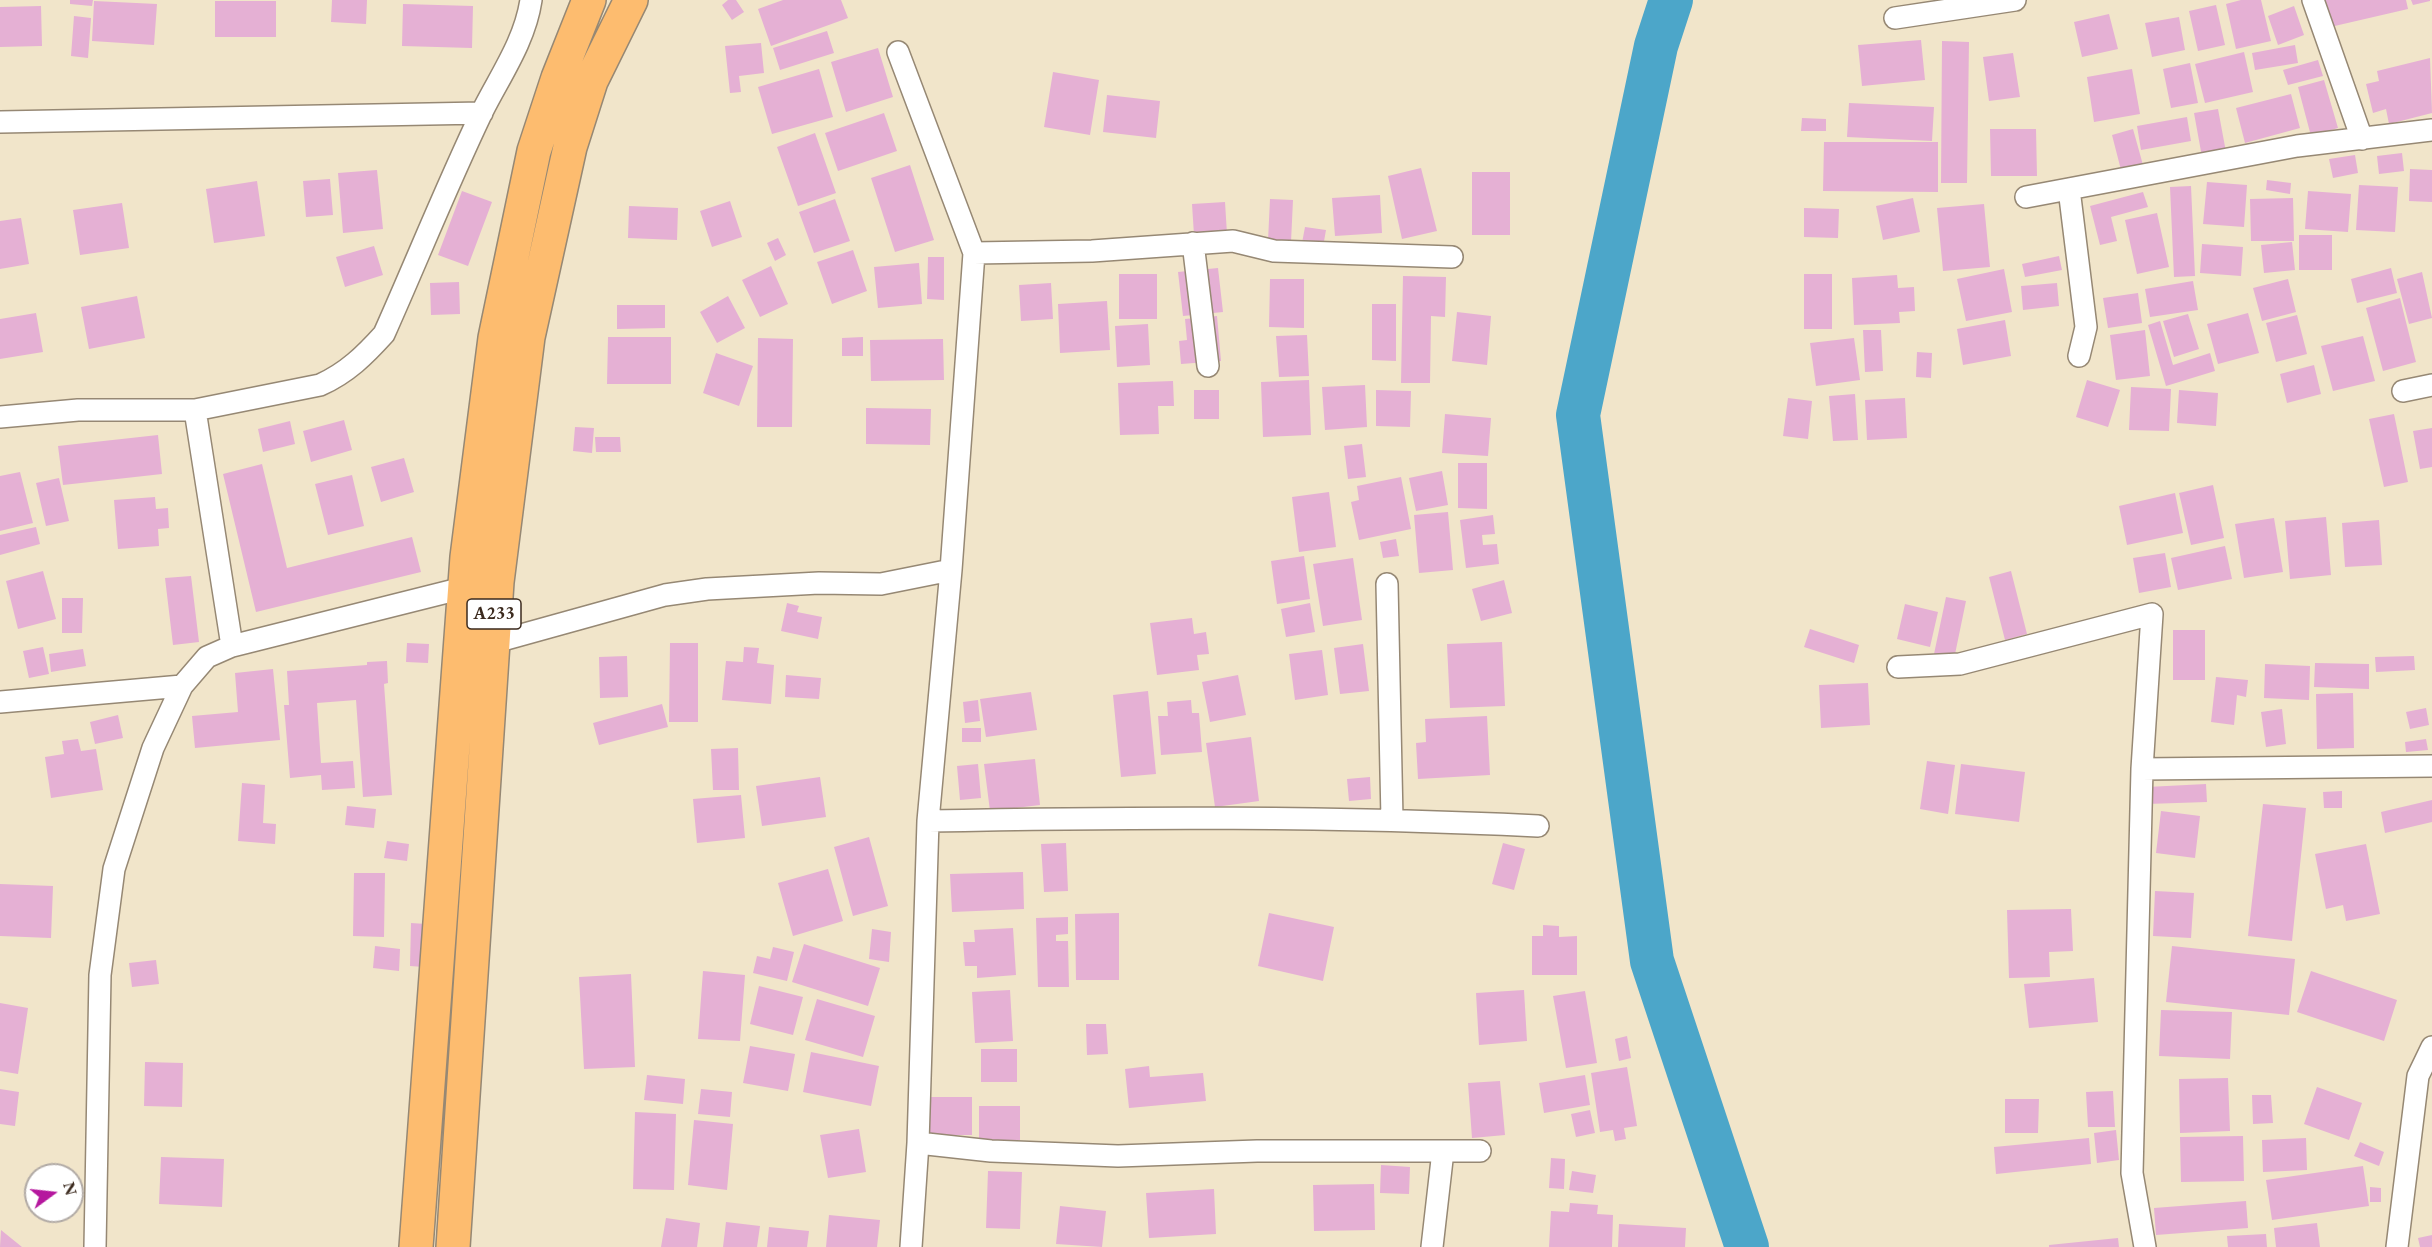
<!DOCTYPE html>
<style>
body{margin:0}
#map{position:relative;width:2432px;height:1247px;overflow:hidden;background:#f1e5ca;font-family:"EB Garamond",serif}
canvas{display:block}
.north{position:absolute;left:24px;top:1163px;width:60px;height:60px;box-sizing:border-box;background:#fff;border:2px solid #b1aaa5;border-radius:50%;rotate:75deg;font-size:16px;font-weight:700;line-height:24px;text-align:center;color:#3b2a1e}
.north::after{content:'';display:block;margin:auto;width:21px;height:27px;background:#b5179e;clip-path:polygon(50% 0,100% 100%,50% 72%,0 100%)}
</style>
<div id="map">
<canvas width="2432" height="1247"></canvas>
<div class="north">N</div>
</div>
<script>
const c = document.querySelector('canvas').getContext('2d');
c.lineJoin = 'round';
function stroke(path, color, width, dash) {
  c.strokeStyle = color;
  c.lineWidth = width;
  c.lineCap = dash ? 'butt' : 'round';
  c.setLineDash(dash || []);
  c.stroke(path);
}
function fill(path, color) {
  c.fillStyle = color;
  c.fill(path, 'evenodd');
}
function drawText(font, color, halo, rows, align = 'center') {
  c.font = font + ' "EB Garamond",serif';
  c.lineWidth = 6;
  c.setLineDash([]);
  c.textBaseline = 'middle';
  c.strokeStyle = halo;
  c.fillStyle = color;
  for (const [text, x, y, turn = 0] of rows) {
    c.save();
    c.translate(x, y);
    c.rotate((+turn || 0) * Math.PI / 180);
    c.textAlign = isNaN(turn) ? turn : align;
    if (halo) c.strokeText(text, 0, 0);
    c.fillText(text, 0, 0);
    c.restore();
  }
}
stroke(new Path2D(`
 M1671,0L1656,46L1578,415L1652,961L1747,1247`), '#4ca6c9', 44);
fill(new Path2D(`
 M70,0H93L92,6L70,4Z
 M332,0H367L366,24L331,22Z
 M728,0H736L744,12L732,20L722,5Z
 M783,0H841L848,18L771,46L758,9Z
 M2241,0H2261L2271,41L2236,49L2226,4Z
 M2320,0H2406L2408,9L2326,28Z
 M2411,0H2430V1L2413,5Z
 M94,1L157,4L154,45L92,41Z
 M215,1H276V37H215Z
 M403,4L473,6L472,48L402,46Z
 M2216,5L2225,45L2198,51L2189,11Z
 M41,6L42,46L0,47V7Z
 M2294,6L2304,35L2278,45L2268,16Z
 M2109,14L2118,49L2082,57L2074,22Z
 M74,16L91,18L88,58L71,56Z
 M2179,17L2185,50L2152,57L2145,23Z
 M827,31L834,53L780,70L773,48Z
 M1921,40L1925,80L1862,86L1858,45Z
 M1942,41L1969,42L1967,183H1941Z
 M761,43L764,73L739,76L741,92L730,93L725,46Z
 M2295,45L2298,63L2255,70L2252,53Z
 M878,48L893,97L846,112L831,62Z
 M2244,52L2253,92L2205,103L2195,64Z
 M2013,53L2020,97L1989,101L1983,57Z
 M2430,58L2432,113L2389,124L2386,109L2373,113L2366,84L2379,81L2377,71Z
 M2318,60L2323,76L2288,85L2283,70Z
 M2190,63L2198,103L2171,108L2163,69Z
 M819,69L833,117L772,134L758,87Z
 M2132,69L2140,114L2094,122L2087,77Z
 M1053,72L1099,80L1090,135L1044,127Z
 M2324,80L2338,128L2311,136L2298,87Z
 M2291,94L2300,128L2245,143L2236,108Z
 M1107,95L1160,101L1156,138L1103,132Z
 M1849,103L1934,107L1932,141L1847,137Z
 M2218,109L2226,152L2202,157L2194,113Z
 M884,113L897,151L838,171L825,133Z
 M2187,117L2191,141L2141,150L2137,126Z
 M1802,118L1826,119V131H1801Z
 M1990,129H2036L2037,176H1991Z
 M2133,129L2143,165L2121,170L2112,135Z
 M815,133L836,193L798,206L777,147Z
 M1824,142H1938V192L1823,191Z
 M2402,153L2404,171L2379,174L2377,156Z
 M2355,155L2358,173L2333,178L2329,159Z
 M910,165L934,240L895,252L871,178Z
 M1421,168L1437,231L1402,239L1388,176Z
 M2410,169L2432,170V202L2409,201Z
 M377,170L383,229L343,233L338,173Z
 M1472,172H1510V235H1472Z
 M330,179L333,215L306,217L303,181Z
 M2267,180L2291,183L2290,194L2266,190Z
 M257,181L265,236L214,243L206,189Z
 M2207,182L2247,185L2244,227L2203,224Z
 M2359,185L2398,187L2395,232L2356,230Z
 M2191,186L2195,276L2174,277L2170,187Z
 M462,191L492,202L468,266L438,255Z
 M2308,191L2351,194L2348,232L2305,229Z
 M2143,192L2148,207L2111,217L2117,241L2100,245L2090,206Z
 M1380,195L1382,233L1335,236L1332,198Z
 M1913,198L1920,232L1883,240L1876,206Z
 M2293,198L2294,241H2251L2250,199Z
 M835,199L850,241L814,253L799,212Z
 M1270,199L1293,200L1291,242L1268,241Z
 M730,201L742,237L712,247L700,211Z
 M1225,202L1227,234L1194,235L1192,204Z
 M122,203L129,248L80,255L73,210Z
 M1984,204L1990,267L1943,271L1937,208Z
 M629,206L678,208L677,240L628,238Z
 M1804,208L1839,209L1838,238L1804,237Z
 M2157,213L2169,267L2137,274L2125,220Z
 M21,218L29,264L0,269V221Z
 M1305,227L1326,230L1323,247L1302,243Z
 M2299,235H2332V270H2299Z
 M778,238L786,255L775,261L767,243Z
 M2292,242L2295,270L2264,273L2261,245Z
 M2202,244L2243,247L2241,276L2200,273Z
 M374,246L383,275L345,287L336,257Z
 M853,250L867,291L832,304L817,262Z
 M2059,256L2062,270L2025,277L2022,264Z
 M928,257H944V300L927,299Z
 M919,263L922,304L878,308L874,267Z
 M771,266L788,304L760,317L742,280Z
 M1218,268L1223,312L1183,316L1178,272Z
 M2391,268L2397,293L2357,303L2351,279Z
 M2004,269L2012,312L1966,321L1957,279Z
 M2422,272L2432,318L2409,324L2397,279Z
 M1119,274H1157V319H1119Z
 M1804,274H1832V329H1804Z
 M1897,275L1898,288L1914,287L1915,311L1899,312L1900,323L1854,325L1852,278Z
 M1403,276L1446,277L1445,317L1431,316L1430,383H1401Z
 M1270,279H1304V328L1269,327Z
 M2288,279L2296,312L2262,321L2253,288Z
 M2193,281L2198,310L2150,317L2145,289Z
 M459,282L460,314L431,315L430,283Z
 M1051,283L1053,319L1021,321L1019,285Z
 M2057,283L2059,306L2023,310L2021,286Z
 M2138,293L2142,323L2108,328L2103,298Z
 M137,296L145,338L89,349L81,307Z
 M728,296L745,328L717,343L700,312Z
 M2400,298L2416,362L2383,371L2366,308Z
 M1107,301L1110,350L1060,353L1058,304Z
 M1372,304H1396V361L1372,360Z
 M617,305H665V328L617,329Z
 M1457,312L1491,316L1487,365L1452,361Z
 M36,313L43,352L0,359V319Z
 M2248,313L2259,353L2218,364L2207,324Z
 M2188,314L2199,349L2174,357L2163,321Z
 M2297,315L2307,354L2276,362L2266,323Z
 M1217,316L1221,361L1181,364L1179,341L1187,340L1185,319Z
 M2005,320L2011,356L1963,365L1957,329Z
 M2160,321L2173,365L2210,353L2215,371L2166,386L2148,325Z
 M1148,324L1150,365L1117,367L1115,326Z
 M1863,330H1881L1883,371L1865,372Z
 M2145,330L2150,376L2116,380L2110,335Z
 M1307,335L1309,376L1279,377L1276,336Z
 M2363,336L2375,381L2333,391L2321,346Z
 M608,337H671V384H607Z
 M863,337V356H842V338Z
 M758,338L793,339L792,427H757Z
 M1854,338L1860,380L1816,386L1810,343Z
 M943,339L944,380L871,381L870,340Z
 M1917,352L1932,353L1931,378L1916,377Z
 M716,353L753,366L739,406L703,393Z
 M2314,365L2321,394L2287,403L2280,374Z
 M1309,380L1311,435L1263,437L1261,382Z
 M2087,380L2120,390L2108,427L2076,417Z
 M1173,381L1174,406H1158L1159,434L1120,435L1118,383Z
 M1365,385L1367,427L1325,430L1322,387Z
 M2131,387L2171,389L2169,431L2129,430Z
 M1194,390H1219V419H1194Z
 M1376,390L1411,391L1410,427L1376,426Z
 M2179,390L2218,393L2216,426L2177,423Z
 M1855,394L1858,440L1833,441L1829,396Z
 M1788,398L1812,401L1808,439L1783,436Z
 M1905,398L1907,438L1867,440L1865,400Z
 M866,408L931,409L930,445L866,444Z
 M1445,414L1491,418L1488,456L1442,453Z
 M2394,414L2408,482L2384,487L2369,419Z
 M344,420L352,450L311,462L303,431Z
 M290,421L295,444L263,452L258,429Z
 M575,427L594,428L592,453L573,451Z
 M2432,428V467L2420,469L2413,431Z
 M158,435L162,474L63,485L58,446Z
 M595,437H620L621,452H596Z
 M1362,444L1366,477L1348,479L1344,446Z
 M404,458L414,492L381,502L371,467Z
 M1458,463H1487V509L1458,508Z
 M262,464L287,568L412,537L421,572L256,612L223,474Z
 M1442,471L1448,505L1416,511L1409,478Z
 M20,472L33,523L0,531V476Z
 M352,475L364,526L328,535L315,484Z
 M1401,477L1411,529L1359,540L1351,502L1359,500L1357,486Z
 M59,478L69,521L46,526L36,483Z
 M2213,485L2224,538L2191,545L2179,493Z
 M1329,492L1336,547L1299,552L1292,497Z
 M2175,493L2183,533L2127,545L2119,506Z
 M155,497L156,509L168,508L169,528L158,529L159,546L118,549L114,500Z
 M1448,512L1453,570L1419,573L1414,515Z
 M1493,515L1495,534L1482,535L1483,545L1497,544L1499,564L1466,568L1460,520Z
 M2326,517L2331,575L2290,579L2285,521Z
 M2274,518L2283,572L2244,578L2235,524Z
 M2379,520L2382,565L2345,567L2342,523Z
 M36,527L40,544L0,555V535Z
 M1396,539L1399,556L1383,558L1380,542Z
 M2225,546L2232,579L2178,590L2171,558Z
 M2165,553L2171,587L2139,593L2133,558Z
 M1304,556L1310,599L1277,604L1271,561Z
 M1353,558L1362,620L1323,626L1313,564Z
 M43,571L56,619L18,629L6,581Z
 M2011,571L2027,634L2005,640L1989,577Z
 M191,576L199,642L173,645L165,578Z
 M1504,580L1512,613L1481,621L1472,589Z
 M1946,597L1966,601L1954,659L1934,654Z
 M62,598H83L82,633H62Z
 M787,603L799,606L797,612L822,617L818,639L781,631Z
 M1310,603L1315,632L1286,637L1281,609Z
 M1905,604L1938,612L1930,647L1897,639Z
 M1192,618L1194,634L1206,632L1209,654L1197,655L1199,670L1157,675L1150,623Z
 M1810,629L1859,645L1854,663L1804,647Z
 M2173,630H2205V680H2173Z
 M1502,642L1505,706L1450,708L1447,644Z
 M407,643L429,644L428,663L406,662Z
 M670,643H698V722H669Z
 M1363,644L1369,691L1340,694L1334,648Z
 M43,647L49,674L29,678L23,651Z
 M744,647L759,648L757,663L774,665L771,704L722,700L726,661L743,662Z
 M83,649L86,666L51,672L49,654Z
 M1322,650L1328,695L1295,700L1289,654Z
 M627,656L628,697L600,698L599,657Z
 M2414,656L2415,670L2376,672L2375,657Z
 M387,661L388,683L384,684L392,795L363,797L356,700L317,703L321,763L353,761L355,788L322,790L321,775L290,778L284,705H289L287,671L367,665V662Z
 M2315,663L2369,664V689L2314,687Z
 M2265,664L2310,666L2309,700L2264,698Z
 M273,669L280,740L195,748L192,716L238,712L235,673Z
 M786,675L821,678L819,699L785,697Z
 M1238,675L1246,715L1210,722L1202,682Z
 M2216,677L2248,680L2246,697L2237,695L2234,725L2211,722Z
 M1868,683L1870,725L1821,728L1819,685Z
 M1148,691L1156,774L1121,777L1113,695Z
 M1031,692L1037,730L986,737L980,699Z
 M2353,693L2354,748L2317,749L2316,694Z
 M978,700L980,721L965,723L963,702Z
 M1191,700L1192,713H1199L1202,752L1161,755L1158,716H1168L1167,702Z
 M662,704L668,727L599,745L593,723Z
 M2426,708L2429,725L2410,729L2406,712Z
 M2282,709L2286,744L2266,747L2261,712Z
 M118,715L123,738L95,744L90,722Z
 M1487,716L1490,775L1418,779L1416,743L1426,742L1425,719Z
 M962,728H981V742H962Z
 M1251,737L1259,801L1215,807L1206,743Z
 M78,739L81,751L96,749L103,790L51,798L45,757L64,754L62,741Z
 M2426,739L2428,750L2406,752L2405,742Z
 M738,748L739,790H713L711,749Z
 M1035,759L1040,805L990,811L984,764Z
 M1927,761L1955,765L1948,814L1920,809Z
 M978,764L981,798L960,800L957,766Z
 M1961,764L2025,772L2019,822L1955,814Z
 M820,777L826,817L762,826L756,786Z
 M1370,777L1371,799L1349,801L1347,779Z
 M242,783L265,785L263,823L276,824L275,844L238,841Z
 M2206,784L2207,802L2147,804V787Z
 M2342,791V808H2324L2323,792Z
 M741,795L745,838L697,843L693,799Z
 M2432,800V822L2385,833L2381,812Z
 M2263,804L2306,808L2292,941L2248,936Z
 M347,806L376,809L374,828L345,825Z
 M2161,811L2200,816L2195,858L2156,853Z
 M869,837L888,906L853,916L834,847Z
 M387,841L409,844L407,861L384,858Z
 M1066,843L1068,891L1044,892L1041,844Z
 M1503,843L1525,849L1514,890L1492,884Z
 M2366,844L2380,914L2346,921L2343,905L2326,909L2315,854Z
 M828,869L843,921L793,936L778,883Z
 M1023,872L1024,909L952,912L950,874Z
 M354,873H385L384,937L353,936Z
 M0,884L53,886L51,938L0,936Z
 M2155,891L2194,893L2191,938L2153,936Z
 M2071,909L2073,951L2049,952L2050,977L2009,978L2007,910Z
 M1119,913V980H1076L1075,914Z
 M1269,913L1334,927L1323,981L1258,966Z
 M1068,917V934L1056,935V941H1068L1069,987H1038L1036,918Z
 M411,923L426,924L424,967L410,966Z
 M1543,925L1559,926V937L1577,936V975H1532V936H1543Z
 M1013,928L1016,975L977,978V966H965L963,942H975L974,930Z
 M872,929L891,932L889,962L869,959Z
 M804,944L880,968L868,1006L792,982Z
 M375,946L400,949L399,971L373,968Z
 M2172,946L2295,959L2289,1015L2166,1002Z
 M773,947L794,952L787,981L753,973L757,956L770,959Z
 M156,960L159,984L132,987L129,963Z
 M703,971L745,975L740,1041L698,1039Z
 M2311,971L2397,1000L2384,1041L2297,1012Z
 M631,974L635,1067L584,1069L579,977Z
 M2094,978L2098,1022L2029,1028L2024,984Z
 M759,986L803,997L793,1035L750,1024Z
 M1010,990L1013,1041L975,1043L972,992Z
 M1524,990L1527,1041L1479,1045L1476,993Z
 M1585,991L1597,1063L1566,1068L1553,996Z
 M817,999L875,1016L863,1057L805,1040Z
 M0,1003L28,1008L18,1074L0,1071Z
 M2161,1010L2232,1012L2230,1059L2159,1056Z
 M1086,1024H1106L1108,1054L1087,1055Z
 M1627,1036L1631,1058L1619,1061L1615,1039Z
 M750,1046L795,1054L788,1091L743,1083Z
 M981,1049H1017V1082H981Z
 M811,1052L879,1066L871,1106L803,1092Z
 M145,1062L183,1063L182,1107L144,1106Z
 M1149,1066L1150,1077L1203,1073L1206,1101L1129,1108L1125,1069Z
 M1627,1067L1637,1126L1624,1128L1626,1139L1615,1141L1613,1130L1600,1132L1591,1073Z
 M647,1075L685,1079L683,1104L644,1100Z
 M1585,1075L1590,1105L1544,1113L1539,1083Z
 M2228,1078L2230,1131L2180,1133L2179,1079Z
 M1500,1081L1505,1135L1472,1138L1468,1083Z
 M2317,1087L2362,1103L2349,1140L2304,1124Z
 M0,1089L19,1092L15,1126L0,1124Z
 M701,1089L732,1092L730,1117L698,1114Z
 M2113,1091L2115,1127H2088L2086,1092Z
 M2252,1095H2271L2273,1123L2253,1124Z
 M929,1097H972V1135H929Z
 M2005,1099H2039L2038,1133H2005Z
 M979,1106H1020V1140H979Z
 M1590,1110L1595,1133L1576,1137L1571,1114Z
 M635,1112L676,1114L674,1190L633,1189Z
 M694,1120L733,1124L727,1190L688,1185Z
 M859,1129L866,1172L828,1178L820,1135Z
 M2116,1130L2119,1160L2097,1163L2094,1133Z
 M2243,1136L2244,1181L2181,1182L2180,1137Z
 M2089,1138L2091,1164L1996,1174L1994,1147Z
 M2306,1138L2307,1170L2263,1172L2262,1140Z
 M2360,1142L2384,1152L2379,1166L2354,1156Z
 M161,1157L224,1159L222,1207L159,1204Z
 M1551,1158L1565,1159L1564,1189L1549,1188Z
 M1381,1165L1410,1167L1409,1194L1380,1193Z
 M2363,1166L2369,1206L2272,1220L2266,1180Z
 M988,1171L1022,1172L1020,1229L986,1228Z
 M1572,1171L1596,1175L1593,1193L1569,1190Z
 M1374,1184L1375,1230L1314,1231L1313,1185Z
 M2370,1187L2381,1188V1202H2370Z
 M1214,1189L1216,1234L1149,1238L1146,1193Z
 M2246,1201L2248,1228L2156,1235L2154,1208Z
 M1570,1203L1598,1205L1597,1214L1613,1215L1612,1247H1549L1551,1211L1569,1212Z
 M1060,1206L1106,1211L1102,1247L1056,1244Z
 M829,1215L880,1220L877,1247H826Z
 M666,1218L700,1223L697,1247H661Z
 M726,1222L760,1226L757,1247H723Z
 M2317,1223L2320,1247H2276L2274,1228Z
 M1619,1224L1686,1228L1685,1247H1618Z
 M769,1227L809,1231L807,1247H767Z
 M1,1230L22,1247H0Z
 M2266,1234L2267,1247H2228L2227,1236Z
 M2432,1235V1247H2420L2418,1238Z
 M2118,1238L2119,1247H2049V1245Z`), '#e5b0d4');
const street = new Path2D(`
 M2313,0L2362,139
 M1895,18L2015,0
 M898,52L974,253L951,570L928,821L918,1143L911,1247
 M0,122L482,113
 M2069,189L2086,327L2079,356
 M2026,197L2297,146L2432,130
 M1193,243L1208,366
 M974,253L1092,251L1233,241L1274,251L1452,257
 M2403,391L2432,385
 M195,410L232,646
 M0,417L78,410H195L320,385C347,373 365,355 384,334C417,260 447,185 482,112C500,76 525,41 531,0
 M1387,584L1392,819
 M492,643L665,595L707,589L819,583L881,584L951,570
 M1898,667L1960,664L2152,614L2142,769L2132,1173L2145,1247
 M0,702L182,686
 M2142,769L2432,766
 M928,821C1132,817 1335,816 1538,826
 M918,1143L991,1151L1118,1156L1257,1151H1480
 M95,1247L100,975L114,869L153,748L182,686L207,657L232,646L475,585
 M1432,1247L1443,1151
 M2397,1247L2418,1076L2432,1047`);
const highway = new Path2D(`
 M416,1247L467,557L495,338L534,151L558,78L589,0
 M453,1247L497,582L528,337L570,147L591,81L631,0`);
stroke(street, '#968874', 24);
stroke(highway, '#968874', 36);
stroke(street, '#fff', 21);
stroke(highway, '#fdbc6f', 33);
for (const [x, y, w] of [
 [494,614,54]
]) {
  const box = new Path2D();
  box.roundRect(x - w / 2, y - 15, w, 30, 4.5);
  c.fillStyle = '#fff';
  c.fill(box);
  stroke(box, '#3b2a1e', 1.5);
}
drawText('bold 18px', '#3b2a1e', null, [
 ["A233",494,614]
]);
</script>
